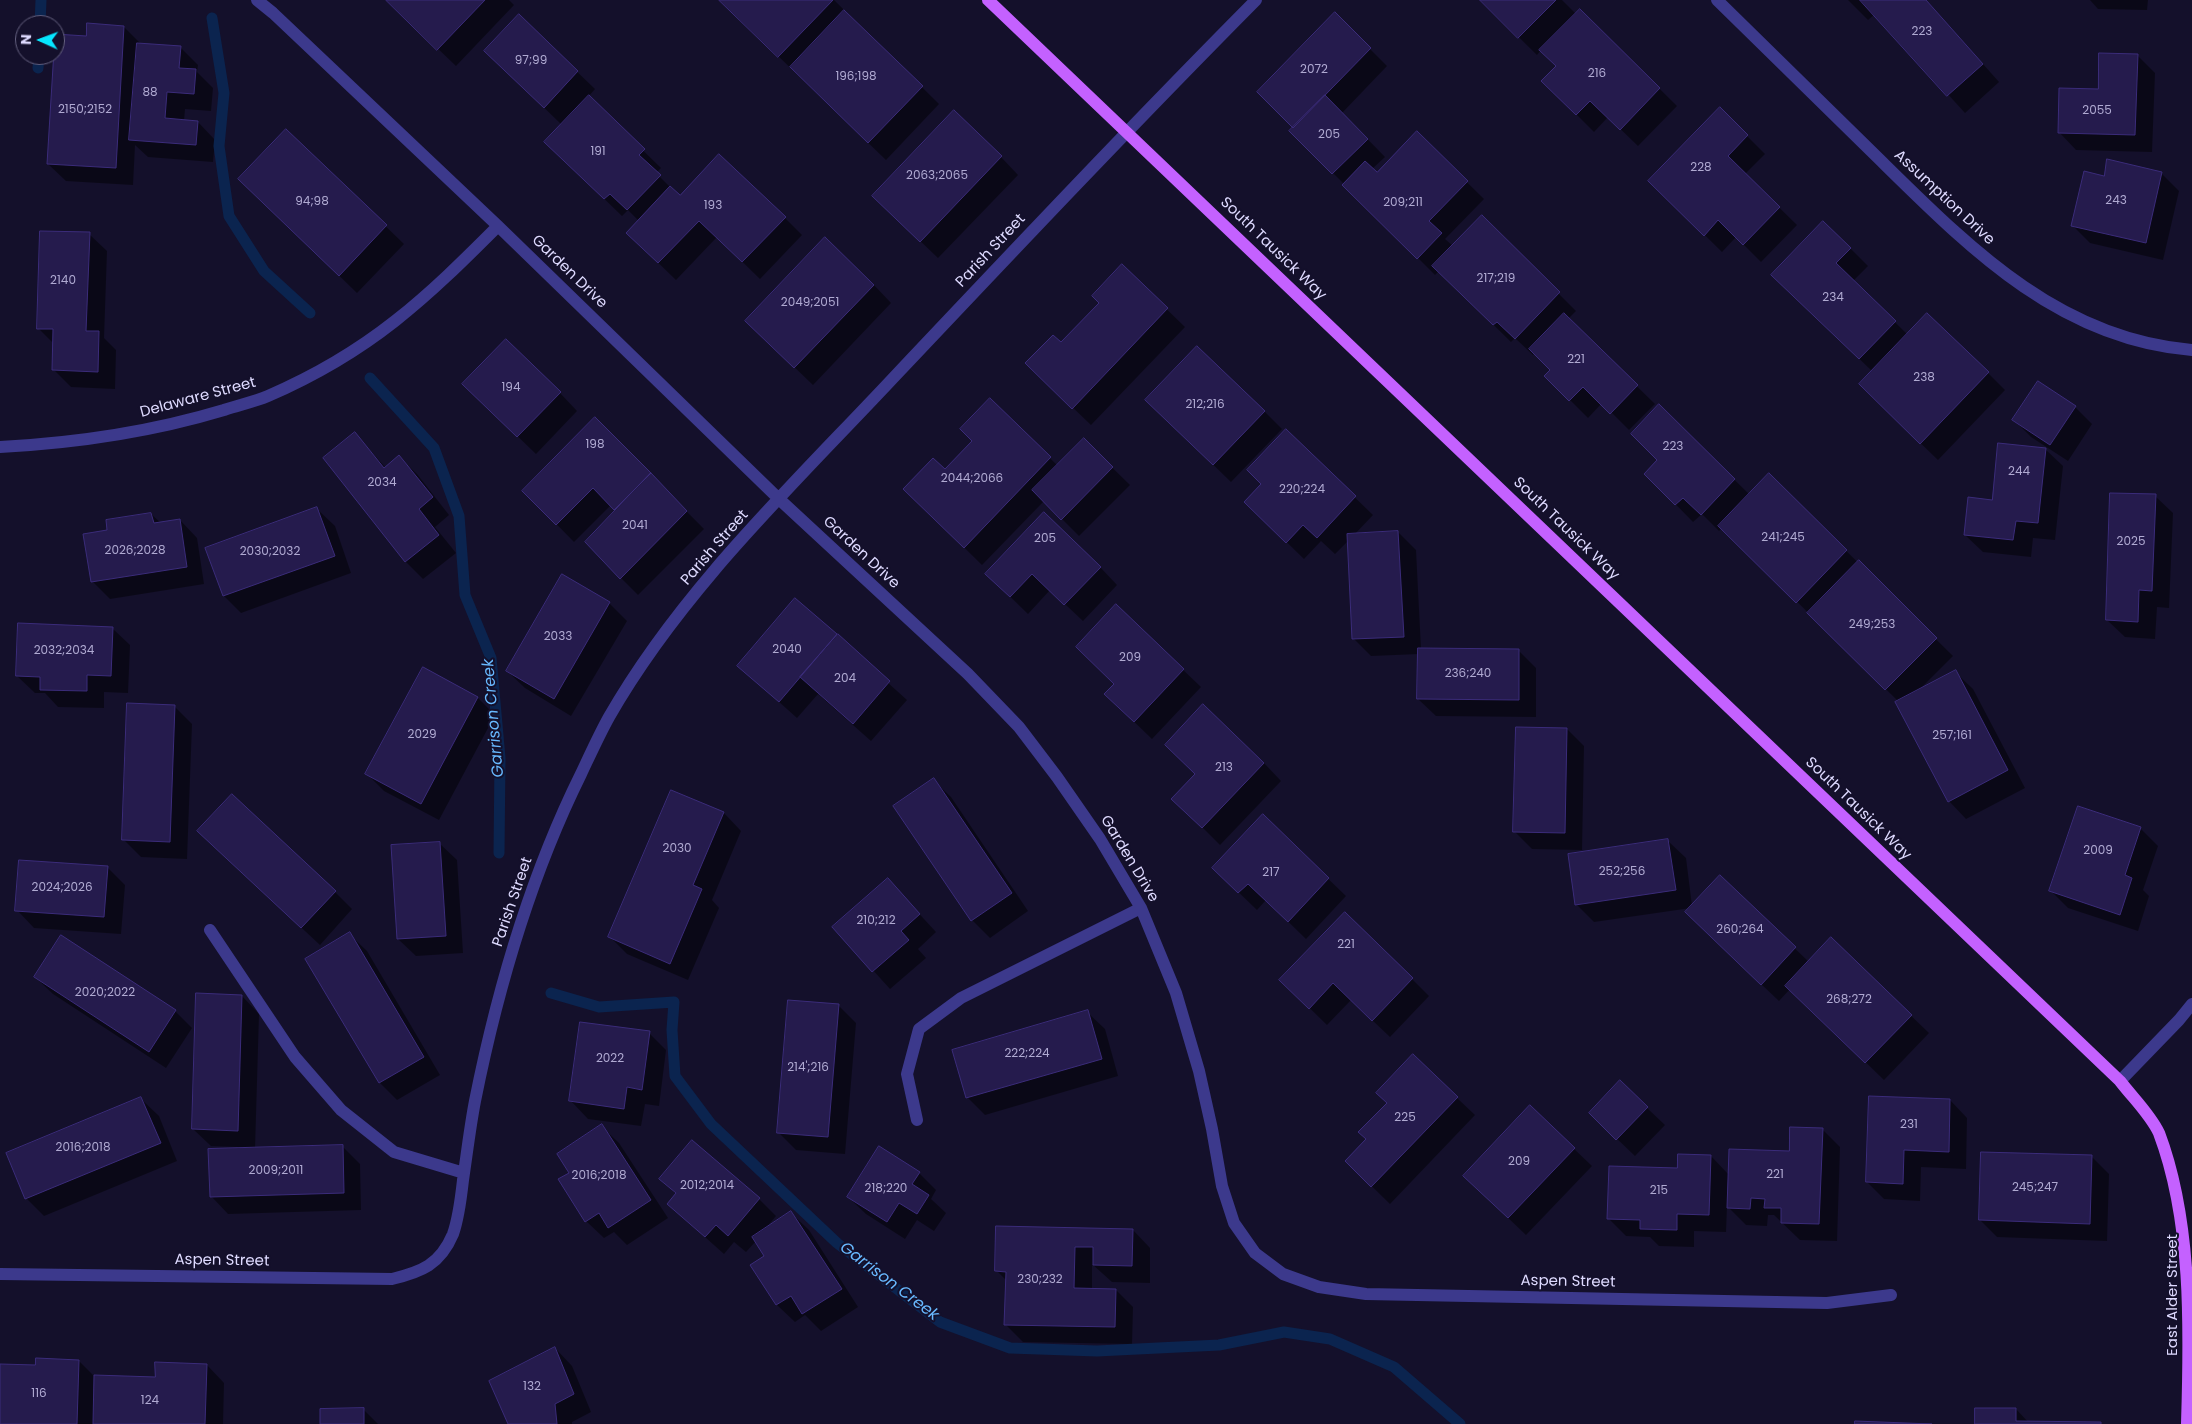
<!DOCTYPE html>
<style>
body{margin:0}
#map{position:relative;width:2192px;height:1424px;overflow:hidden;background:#14102b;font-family:Poppins,sans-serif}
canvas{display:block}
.north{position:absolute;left:15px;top:15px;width:50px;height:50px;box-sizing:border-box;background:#14102b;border:1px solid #656180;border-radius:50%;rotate:272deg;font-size:14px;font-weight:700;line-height:20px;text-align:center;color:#dedaff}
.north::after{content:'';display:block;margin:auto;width:18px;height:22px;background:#06e6ff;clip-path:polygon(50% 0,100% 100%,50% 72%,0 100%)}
</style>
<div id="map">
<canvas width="2192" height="1424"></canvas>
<div class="north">N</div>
</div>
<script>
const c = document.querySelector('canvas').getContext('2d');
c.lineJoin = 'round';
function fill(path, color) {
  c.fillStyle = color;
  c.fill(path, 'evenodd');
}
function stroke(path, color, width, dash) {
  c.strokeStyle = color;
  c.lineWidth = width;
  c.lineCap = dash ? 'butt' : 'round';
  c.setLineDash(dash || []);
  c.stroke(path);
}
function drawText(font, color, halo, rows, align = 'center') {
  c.font = font + ' Poppins,sans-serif';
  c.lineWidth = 4;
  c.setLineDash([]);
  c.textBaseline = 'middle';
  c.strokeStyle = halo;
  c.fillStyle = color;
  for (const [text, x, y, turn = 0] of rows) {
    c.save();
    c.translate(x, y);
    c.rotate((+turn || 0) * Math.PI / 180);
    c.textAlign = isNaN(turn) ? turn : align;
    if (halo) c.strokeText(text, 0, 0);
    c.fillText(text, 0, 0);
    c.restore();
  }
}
fill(new Path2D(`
 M387,0H509L514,5L456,66Z
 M720,0H834L939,104L886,160Z
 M1481,0H1562L1576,14L1580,10L1677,106L1638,146L1608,117L1594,132L1543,81L1557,66L1541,50L1537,55Z
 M1848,0H1926L1999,82L1965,113L1875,14L1868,20Z
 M2090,0H2148L2147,10L2098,9Z
 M1335,14L1387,66L1342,113L1385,157L1372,169L1377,174L1417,133L1484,199L1445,239L1453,246L1482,217L1576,311L1568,319L1655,404L1629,430L1602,403L1588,418L1546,376L1552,370L1535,353L1533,355L1515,338L1511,342L1439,271L1435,275L1291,131Z
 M519,16L595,89L588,97L661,168L656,173L680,197L785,218L802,235L760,279L717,237L676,280L645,250L639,221L628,210L622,216L563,159L562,125L503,68Z
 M124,27L141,44L180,47L198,65L197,72L213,88L211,111L185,109L184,121L198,122L215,140L213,162L148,157L135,145L133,185L66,181L48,164L87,37Z
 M2137,55L2155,73L2152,152L2076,150L2059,132L2099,90Z
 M1720,109L1765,154L1745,174L1797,225L1761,262L1736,237L1722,252L1650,181Z
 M286,130L404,244L357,293L257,196Z
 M1001,157L1018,175L938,258L891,213Z
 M2161,173L2179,191L2163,260L2090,243L2073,226L2105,177Z
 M89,234L107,251L104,338L116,350L115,389L71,387L53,369L54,344L38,328Z
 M1850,248L1868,266L1853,281L1908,335L1988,373L2005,390L1938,460L1878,402L1873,372L1790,292Z
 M1122,266L1185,327L1091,425L1044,380L1061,344L1101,303Z
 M874,285L891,303L813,385L764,338Z
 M560,393L577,411L536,454L482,402Z
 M990,400L1058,466L1084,440L1130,485L1079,536L1044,501L982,565L922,506L945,471L974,441Z
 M1659,406L1750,495L1769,475L1953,656L1919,690L1955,672L1973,689L2025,788L1966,819L1949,801L1899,702L1722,528L1719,531L1702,514L1693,522L1646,474L1659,460Z
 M2075,407L2092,424L2068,461L2031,437L2014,420Z
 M1264,411L1282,429L1231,482L1164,417Z
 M595,419L704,529L638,595L621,578L616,510L611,505L574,542L524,491Z
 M1286,431L1373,515L1354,535L1398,532L1416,550L1421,649L1519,651L1536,668V717L1436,716L1418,699L1419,654L1371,656L1354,639L1349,540L1335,554L1321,541L1304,559L1263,519L1262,484Z
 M355,434L386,468L399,457L417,474L449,515L435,527L456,553L423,579L406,562L325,458Z
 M2045,449L2063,466L2055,540L2033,538L2031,557L1983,552L1965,535L1993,501Z
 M2155,496L2173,513L2169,608L2157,607L2155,639L2125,637L2107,620Z
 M317,509L335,526L351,573L241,613L224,596Z
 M151,514L161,523L180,520L197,538L204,584L110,599L92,581L109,531Z
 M1100,567L1117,585L1083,621L1050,590L1028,614L987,574Z
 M563,576L609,603L627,621L571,716L525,688L507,671Z
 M795,599L907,700L871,741L818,694L797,718L739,666Z
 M1116,606L1201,687L1152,739L1123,711L1116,684Z
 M112,628L130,645L128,693L104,692V708L58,707L45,693H35L17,676Z
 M423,668L478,698L495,715L439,820L384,791L367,774Z
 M174,706L192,724L187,859L141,857L124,840Z
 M1567,729L1584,746L1582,850L1532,849L1515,832Z
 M1264,763L1281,781L1220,845L1191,816Z
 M933,780L951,797L1028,911L990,938L972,920L895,806Z
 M672,791L724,813L741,831L712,900L719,908L688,980L627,954L610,937Z
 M1263,816L1346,896L1306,939L1266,900L1257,910L1231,885Z
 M2140,828L2158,846L2143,890L2149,896L2138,931L2068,908L2051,891Z
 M1668,841L1686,858L1692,906L1720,877L1809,962L1831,939L1929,1033L1884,1080L1790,989L1779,1001L1704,930L1691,908L1594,922L1576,904Z
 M439,843L457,860L463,953L416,956L398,939Z
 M216,848L335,892L352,909L320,945Z
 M107,867L125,885L121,934L34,928L17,910Z
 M888,880L936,932L918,949L926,958L890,989L834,927Z
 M349,934L367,951L440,1075L397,1100L380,1083Z
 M35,977L175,1011L192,1028L166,1068L53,994Z
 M1412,979L1429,996L1390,1037L1351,1000L1327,1025L1281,980Z
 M242,996L259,1014L255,1149L342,1146L360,1164L361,1210L228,1214L211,1196L238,1147L211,1146L193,1129Z
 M789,1001L839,1006L856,1023L845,1154L796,1150L778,1132Z
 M1087,1012L1105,1029L1118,1076L985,1115L968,1098L954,1051Z
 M649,1033L666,1050L659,1106L645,1104L641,1126L588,1119L571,1101Z
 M1457,1098L1475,1115L1390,1204L1346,1161Z
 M141,1099L159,1116L177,1161L44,1216L26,1198Z
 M1950,1100L1967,1118L1966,1169L1921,1167L1920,1201L1884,1199L1867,1182Z
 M1530,1107L1592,1166L1526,1235L1482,1193Z
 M1647,1108L1665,1125L1635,1156L1590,1113Z
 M601,1126L619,1143L668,1218L627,1245L614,1232L604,1238L586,1221L571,1173Z
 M1822,1129L1840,1147L1837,1241L1800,1240L1774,1215H1768L1767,1226L1746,1225L1727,1206L1726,1232L1694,1231V1247L1659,1246L1650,1237L1626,1236L1608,1218L1678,1170L1711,1156L1729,1175L1790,1153Z
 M2092,1157L2109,1174L2107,1241L1997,1237L1980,1220Z
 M919,1173L936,1190L931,1199L946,1213L934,1231L917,1220L905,1239L866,1214L848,1197Z
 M661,1179L759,1199L776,1216L766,1228L791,1213L809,1230L858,1307L821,1331L805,1315L795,1322L777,1305L752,1266L766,1257L756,1241L746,1252L734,1242L724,1254L668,1204L676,1194Z
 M997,1227L1133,1230L1150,1248V1283L1112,1282L1092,1264V1289L1116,1290L1133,1307L1132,1344L1023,1342L1006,1325L1007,1281L997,1271Z
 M555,1348L572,1366L591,1412L572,1422V1424H509Z
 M79,1361L94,1376L156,1379L207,1365L224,1383L223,1424H0V1365L37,1366Z
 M2016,1409L2029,1423L2101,1424H1976Z
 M364,1410L378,1424H321Z`), '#0007');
stroke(new Path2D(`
 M212,18L224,93L219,146L229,216L264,271L310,313
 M40,25L41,0
 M38,68L39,55
 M370,378L434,448L459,516L465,595L491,658L500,758L499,853
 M551,993L599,1007L674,1002L672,1030L675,1076L711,1124L837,1243L940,1322L1010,1348L1097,1351L1219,1345L1284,1332L1330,1339L1394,1367L1460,1424`), '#0b244f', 11);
const building = new Path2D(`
 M386,0H485L437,50Z
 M719,0H833L778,57Z
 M1480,0H1556L1518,38Z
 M1860,0H1926L1983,64L1947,96Z
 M1580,9L1660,88L1620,130L1590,101L1576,115L1541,81L1556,66L1539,50Z
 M844,10L923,86L868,143L790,67Z
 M1335,12L1371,48L1293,128L1257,92Z
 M519,14L578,71L544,108L484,51Z
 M87,23L124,26L116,168L47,164L55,34L86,36Z
 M137,43L181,46L179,68L196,69L194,94L167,92L165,118L198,121L196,145L129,140Z
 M2099,53L2138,54L2135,135L2058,133L2059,88L2098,89Z
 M589,95L645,149L639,155L661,175L627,210L610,194L604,199L544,142Z
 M1325,95L1368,139L1332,174L1289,131Z
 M1720,107L1748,135L1728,156L1780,207L1743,245L1718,220L1704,236L1648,181Z
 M954,110L1002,156L920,242L872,196Z
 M286,129L387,225L339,276L238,179Z
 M1417,131L1468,181L1429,221L1442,233L1417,259L1342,185L1365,161L1377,172Z
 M719,154L786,217L742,262L699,221L658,263L626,233L670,186L680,195Z
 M2107,159L2162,172L2146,243L2071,226L2084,171L2104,176Z
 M1482,215L1560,292L1515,339L1497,322L1493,325L1432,266Z
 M1823,221L1851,248L1836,263L1896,321L1859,359L1771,275Z
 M40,231L90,232L86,331H99L98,372L52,370L53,329H37Z
 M825,237L874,285L794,368L745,321Z
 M1122,264L1168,308L1072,409L1025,363L1053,335L1061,342L1099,303L1092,296Z
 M1564,313L1638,385L1610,414L1583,387L1569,401L1544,376L1550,370L1529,349Z
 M1927,313L1989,372L1920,444L1859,384Z
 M506,339L561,392L517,437L462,384Z
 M1197,346L1265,411L1213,465L1145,400Z
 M2038,381L2076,406L2050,445L2012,420Z
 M990,398L1051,457L964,548L903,489L933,458L945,469L972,441L960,429Z
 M1659,404L1735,479L1701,515L1683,498L1675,505L1644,474L1657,460L1631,434Z
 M595,417L651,473L614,510L593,488L556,525L522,491Z
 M1286,429L1356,496L1317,538L1303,525L1286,543L1244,502L1261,484L1247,470Z
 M355,432L384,468L399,455L433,497L419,509L439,535L405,562L323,458Z
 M1084,438L1113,467L1061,520L1032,490Z
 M1998,443L2046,448L2038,523L2016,521L2013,540L1964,535L1968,497L1992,500Z
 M651,473L687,511L620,579L585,542Z
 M1769,473L1847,550L1796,603L1718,526Z
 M2110,493L2156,494L2152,591L2139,590L2138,622L2106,620Z
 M317,507L335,556L223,596L205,548Z
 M1044,512L1101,567L1064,605L1032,574L1010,597L985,574Z
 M151,513L154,523L180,519L187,567L91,582L83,534L107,530L106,520Z
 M1398,531L1404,637L1352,639L1347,534Z
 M1859,560L1937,638L1885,690L1807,613Z
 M562,574L610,602L554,699L506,671Z
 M795,598L837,634L779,702L737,666Z
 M1116,604L1184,669L1134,722L1104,694L1114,684L1076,647Z
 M18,623L113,627L111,676L87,675V691L40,690V677L16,676Z
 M838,634L890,681L853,724L800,677Z
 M1418,648L1519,649V700L1417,699Z
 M423,667L478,697L421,804L365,774Z
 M1956,670L2008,770L1948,802L1895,702Z
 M127,703L175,705L170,842L122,840Z
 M1203,704L1264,763L1202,828L1171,799L1195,774L1165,745Z
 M1516,727L1567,728L1565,833L1513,832Z
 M934,778L1012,893L971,921L893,806Z
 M671,790L724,812L693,885L702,889L670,964L608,937Z
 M232,794L336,891L301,928L197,831Z
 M2078,806L2141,827L2125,875L2132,878L2120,915L2049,891Z
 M1263,814L1329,878L1288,922L1248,884L1238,893L1212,868Z
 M1668,839L1676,890L1575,905L1568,854Z
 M440,842L446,936L397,939L391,845Z
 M19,860L108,866L104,917L15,911Z
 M1720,875L1796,947L1761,985L1685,912Z
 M888,878L920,914L901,931L909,940L872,972L832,927Z
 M1345,912L1413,978L1372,1021L1333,983L1309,1009L1279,980Z
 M350,932L424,1057L379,1083L305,959Z
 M61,935L176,1010L149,1052L34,977Z
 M1831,937L1912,1015L1865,1063L1785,986Z
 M196,993L242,995L238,1131L192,1129Z
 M788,1000L839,1004L828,1137L777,1133Z
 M1088,1010L1102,1059L966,1098L952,1050Z
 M580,1022L650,1031L642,1090L627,1087L624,1109L569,1101Z
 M1413,1054L1458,1097L1371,1187L1345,1161L1366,1139L1358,1132L1387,1103L1376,1093Z
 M1620,1080L1648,1107L1616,1140L1589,1113Z
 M1869,1096L1950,1099L1949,1152L1904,1150L1903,1184L1866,1182Z
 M141,1097L161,1143L25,1199L6,1153Z
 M1530,1105L1575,1148L1508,1218L1463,1176Z
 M602,1124L651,1200L608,1228L599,1213L585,1222L558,1179L569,1173L557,1154Z
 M1790,1127L1823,1128L1819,1224L1781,1223V1208H1764L1765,1199L1751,1198L1750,1209L1727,1208L1729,1149L1789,1151Z
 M692,1140L760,1198L728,1236L716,1225L705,1237L667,1204L676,1193L659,1179Z
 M343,1145L344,1193L210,1197L208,1149Z
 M879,1146L920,1172L912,1184L929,1195L917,1214L899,1203L887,1222L847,1197Z
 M1981,1152L2092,1155L2090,1224L1979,1220Z
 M1678,1154L1711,1155L1709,1215L1677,1214V1230L1640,1229V1220L1607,1219L1609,1166L1677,1168Z
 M791,1211L842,1289L802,1314L791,1296L776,1305L750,1265L764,1256L752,1237Z
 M996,1226L1133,1229L1132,1266L1093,1265V1247H1075L1074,1288L1116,1289L1115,1327L1004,1325L1006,1272L995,1271Z
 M555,1347L574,1394L555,1404L557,1424H508L489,1381Z
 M36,1358L79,1360L77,1424H0V1364L35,1365Z
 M155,1362L207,1364L205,1424H93L94,1375L155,1377Z
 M364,1408V1424H320V1409Z
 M1975,1408H2016V1421L2101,1422V1424H1975Z
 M1855,1421L1932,1424H1855Z`);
fill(building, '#251b4d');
stroke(building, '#3b2c7a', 1);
stroke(new Path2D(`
 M257,0L273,13L498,226L779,499L968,674L1019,727L1057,777L1100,839L1141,908L1176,993L1199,1071L1212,1129L1222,1186L1234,1223L1255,1253L1283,1274L1319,1287L1366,1294L1827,1303L1891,1295
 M1717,0C1768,50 1820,101 1871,151C1964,242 2055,339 2192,350
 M0,447C76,443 151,432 224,410C238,405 254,402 268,396C312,377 357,351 395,321C432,292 465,259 498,226
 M210,930L295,1057L341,1110L394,1152L464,1173
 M2120,1081L2179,1020L2192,1004
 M917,1120L907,1074L919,1029L961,998L1141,908
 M0,1274L392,1279C421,1272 440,1265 453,1234C459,1217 461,1198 463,1180C467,1153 470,1127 475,1101C497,991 531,875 581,774C590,755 599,735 609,717C682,589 796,482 896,375C1015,249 1134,123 1256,0`), '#3c398c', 12);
stroke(new Path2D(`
 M988,0L2120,1081C2133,1098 2150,1114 2159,1133C2192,1220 2190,1328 2187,1424`), '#c461ff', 12);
drawText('12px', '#b0aad2', null, [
 ["223",1922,32],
 ["97;99",531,61],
 ["2072",1314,70],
 ["216",1597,74],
 ["196;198",856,77],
 ["88",150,93],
 ["2150;2152",85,110],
 ["2055",2097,111],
 ["205",1329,135],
 ["191",598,152],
 ["228",1701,168],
 ["2063;2065",937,176],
 ["243",2116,201],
 ["94;98",312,202],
 ["209;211",1403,203],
 ["193",713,206],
 ["217;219",1496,279],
 ["2140",63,281],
 ["234",1833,298],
 ["2049;2051",810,303],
 ["221",1576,360],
 ["238",1924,378],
 ["194",511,388],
 ["212;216",1205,405],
 ["198",595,445],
 ["223",1673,447],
 ["244",2019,472],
 ["2044;2066",972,479],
 ["2034",382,483],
 ["220;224",1302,490],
 ["2041",635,526],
 ["241;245",1783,538],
 ["205",1045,539],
 ["2025",2131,542],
 ["2026;2028",135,551],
 ["2030;2032",270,552],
 ["249;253",1872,625],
 ["2033",558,637],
 ["2040",787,650],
 ["2032;2034",64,651],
 ["209",1130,658],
 ["236;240",1468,674],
 ["204",845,679],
 ["2029",422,735],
 ["257;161",1952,736],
 ["213",1224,768],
 ["2030",677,849],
 ["2009",2098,851],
 ["252;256",1622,872],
 ["217",1271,873],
 ["2024;2026",62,888],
 ["210;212",876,921],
 ["260;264",1740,930],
 ["221",1346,945],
 ["2020;2022",105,993],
 ["268;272",1849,1000],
 ["222;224",1027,1054],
 ["2022",610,1059],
 ["214';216",808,1068],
 ["225",1405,1118],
 ["231",1909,1125],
 ["2016;2018",83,1148],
 ["209",1519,1162],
 ["2009;2011",276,1171],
 ["221",1775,1175],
 ["2016;2018",599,1176],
 ["2012;2014",707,1186],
 ["245;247",2035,1188],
 ["218;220",886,1189],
 ["215",1659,1191],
 ["230;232",1040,1280],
 ["132",532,1387],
 ["116",39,1394],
 ["124",150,1401]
]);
drawText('15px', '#dedaff', '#14102b', [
 ["Assumption Drive",1944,198,43],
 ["South Tausick Way",1273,249,44],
 ["Parish Street",991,251,-47],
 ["Garden Drive",569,272,44],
 ["Delaware Street",198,398,-15],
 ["South Tausick Way",1566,529,44],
 ["Parish Street",715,548,-49],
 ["Garden Drive",861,553,43],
 ["South Tausick Way",1858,809,44],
 ["Garden Drive",1129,859,59],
 ["Parish Street",513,902,-71],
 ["Aspen Street",222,1261,1],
 ["Aspen Street",1568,1282,1],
 ["East Alder Street",2173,1295,-90]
]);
drawText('italic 16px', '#68b9ff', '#14102b', [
 ["Garrison Creek",494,718,-95],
 ["Garrison Creek",889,1282,37]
]);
</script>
